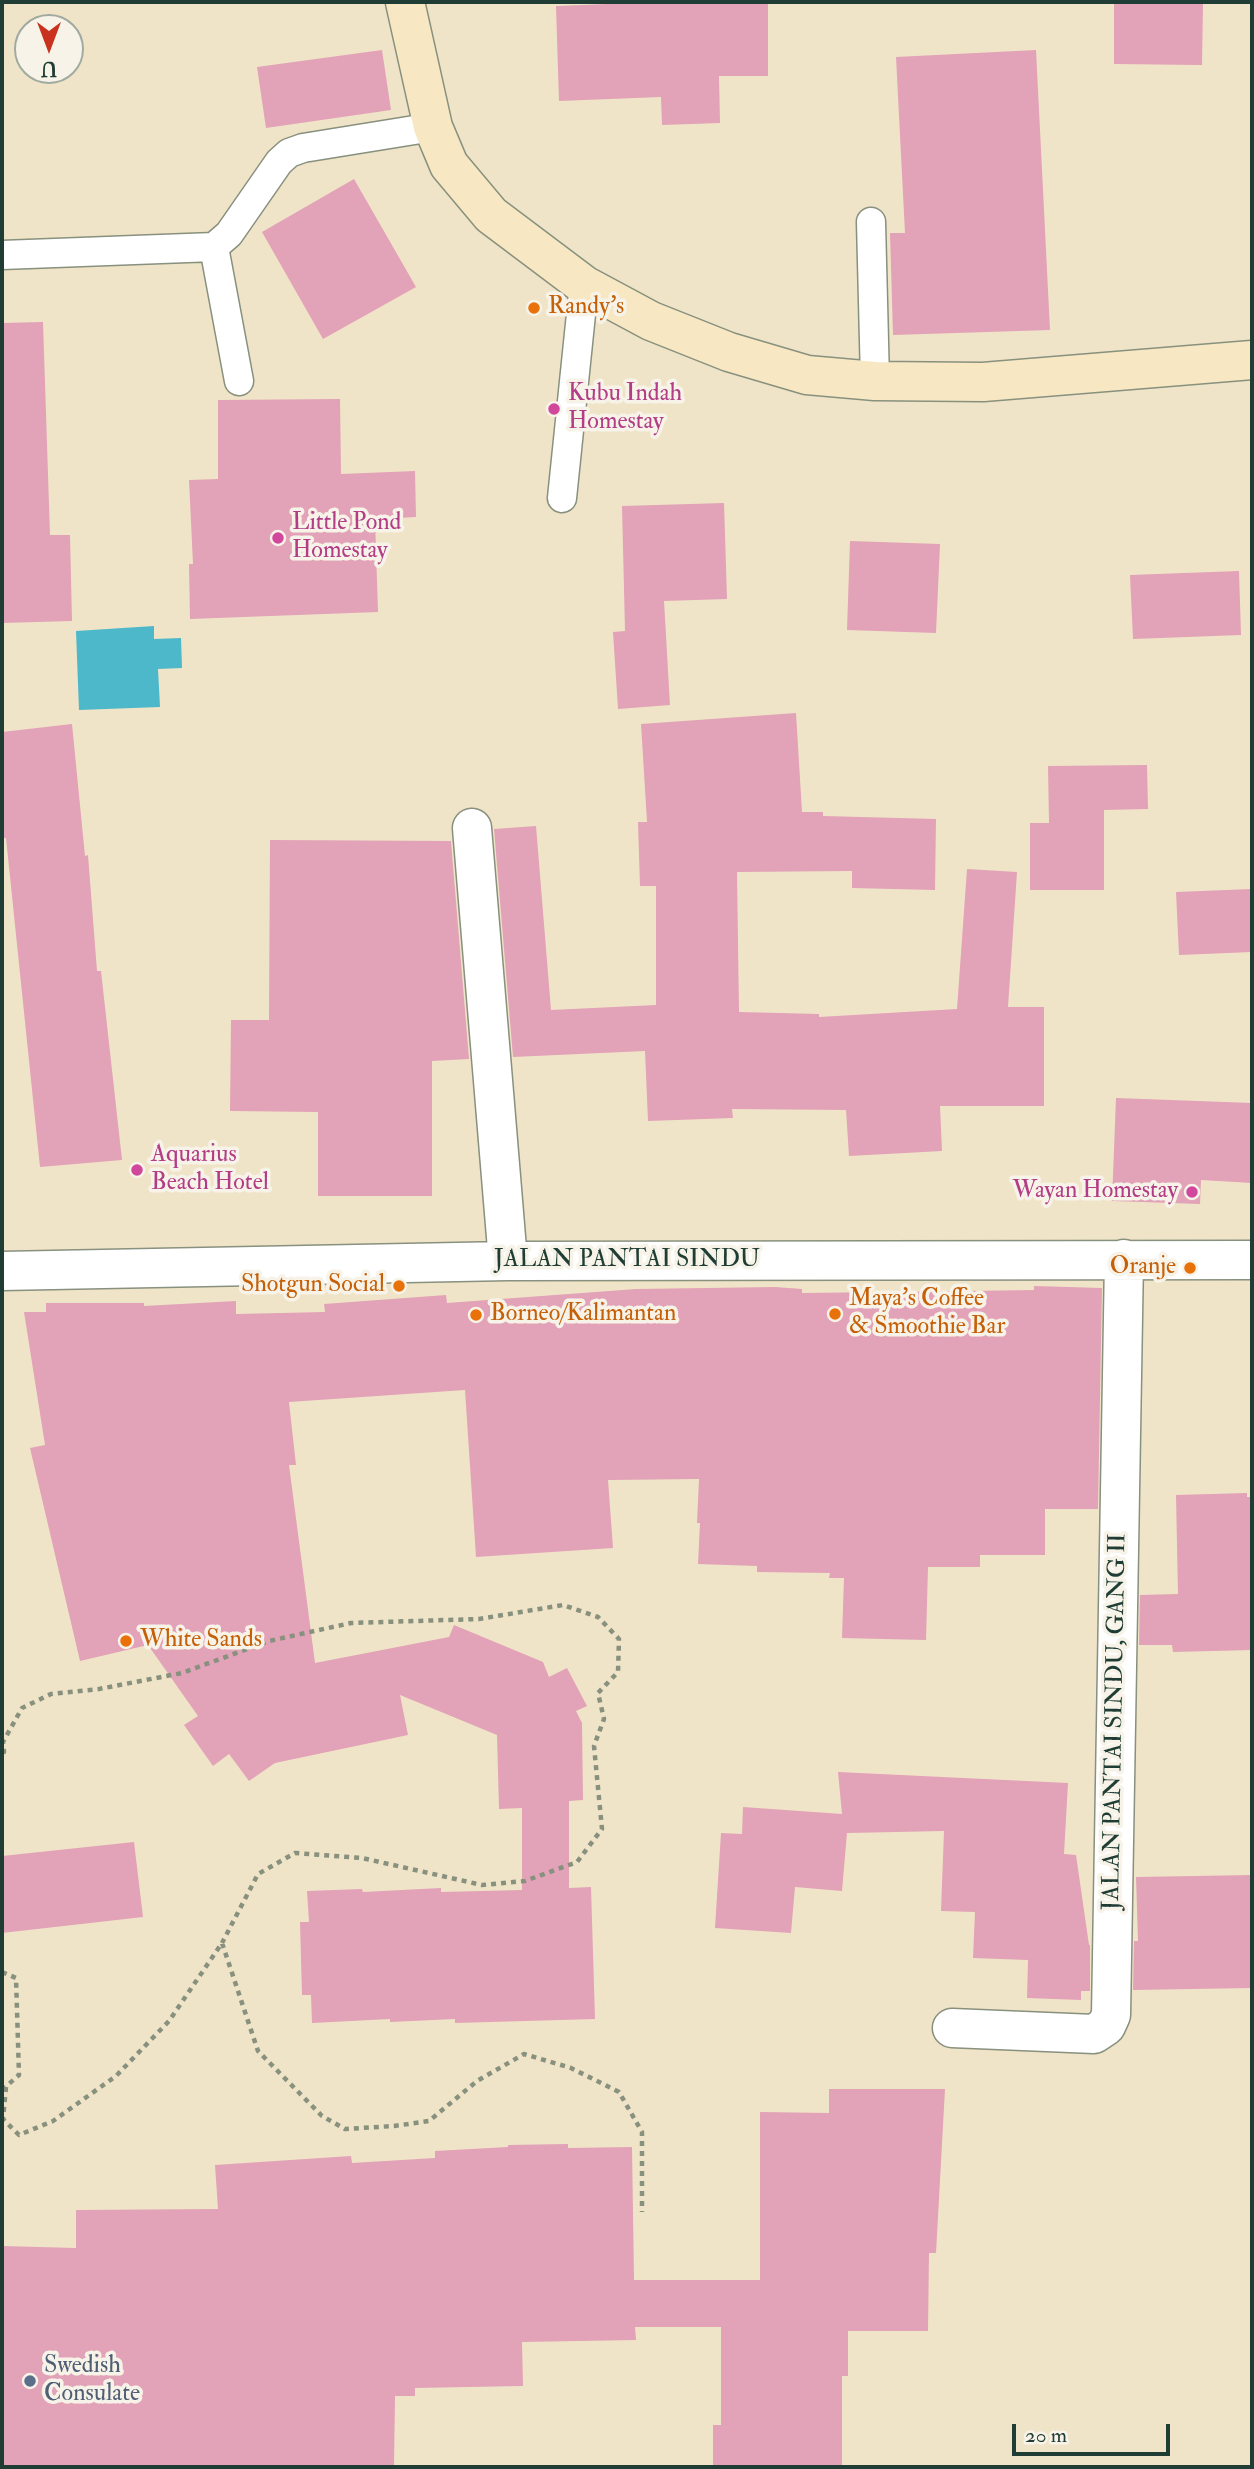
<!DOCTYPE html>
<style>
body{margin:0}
#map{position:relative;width:1254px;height:2469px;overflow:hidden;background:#f0e4c8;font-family:"IM FELL Double Pica",serif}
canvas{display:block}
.frame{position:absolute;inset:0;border:4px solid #1f3d34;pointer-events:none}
.north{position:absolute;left:14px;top:14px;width:70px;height:70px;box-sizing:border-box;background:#f7f3e8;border:2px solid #a1aaa0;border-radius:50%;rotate:180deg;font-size:19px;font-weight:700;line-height:28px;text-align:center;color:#1f3d34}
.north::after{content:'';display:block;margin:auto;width:24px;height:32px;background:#c8321e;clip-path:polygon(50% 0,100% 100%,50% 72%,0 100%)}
.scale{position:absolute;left:1012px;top:2424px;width:158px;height:32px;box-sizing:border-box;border:4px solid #1f3d34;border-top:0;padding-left:9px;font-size:21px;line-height:24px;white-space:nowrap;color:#1f3d34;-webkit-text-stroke:5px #f7f3e8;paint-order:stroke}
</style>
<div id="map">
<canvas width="1254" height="2469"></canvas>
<div class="frame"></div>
<div class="north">U</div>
<div class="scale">20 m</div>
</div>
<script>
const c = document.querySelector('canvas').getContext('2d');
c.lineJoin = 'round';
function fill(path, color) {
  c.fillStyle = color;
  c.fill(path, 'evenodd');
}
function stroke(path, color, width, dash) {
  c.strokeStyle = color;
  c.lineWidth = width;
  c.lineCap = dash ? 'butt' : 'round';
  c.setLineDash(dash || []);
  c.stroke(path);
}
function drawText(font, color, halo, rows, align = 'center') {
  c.font = font + ' "IM FELL Double Pica",serif';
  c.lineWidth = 7;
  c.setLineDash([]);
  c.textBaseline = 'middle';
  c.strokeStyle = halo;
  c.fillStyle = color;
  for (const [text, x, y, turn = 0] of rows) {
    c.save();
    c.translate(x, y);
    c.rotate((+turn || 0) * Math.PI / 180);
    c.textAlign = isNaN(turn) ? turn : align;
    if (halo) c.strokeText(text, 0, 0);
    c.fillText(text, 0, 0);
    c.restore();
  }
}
fill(new Path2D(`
 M154,626V639L181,638L182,668L158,669L160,707L79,710L76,631Z`), '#4db8ca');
fill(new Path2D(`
 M659,2H768V76H719L720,123L662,125L661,97L559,101L556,6Z
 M1114,2H1203L1202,65L1114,64Z
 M382,50L391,110L266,128L257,67Z
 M1036,50L1050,330L893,335L890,233H905L896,57Z
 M354,179L416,287L323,339L262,232Z
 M43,322L50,535H70L72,621L2,623V323Z
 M340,399L341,474L415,471L416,517L375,519L378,612L190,619L189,564H193L189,480L218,479V400Z
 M724,503L727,599L664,601L670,705L618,709L613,632L625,631L622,506Z
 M850,541L940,544L936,633L847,630Z
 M1239,571L1241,635L1133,639L1130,575Z
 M796,713L802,812H823V816L936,819L935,890L852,888V871L737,872L739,1012L819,1014V1017L957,1009L967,869L1017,872L1008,1007H1044V1106H940L942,1151L849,1156L846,1110L732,1109L733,1118L648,1121L645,1051L513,1057L494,829L536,826L551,1010L656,1005V886H640L638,822H647L641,724Z
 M72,724L85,856L88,855L97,971H101L122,1160L40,1167L6,838H2V732Z
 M1147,765L1148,809L1104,810V890H1030V823H1049L1048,766Z
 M270,840L451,841L469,1059L432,1061V1196H318V1112L230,1111L231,1020H269Z
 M1252,889V952L1179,955L1176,892Z
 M1116,1098L1252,1103V1183L1201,1180L1200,1204L1112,1201Z
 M1034,1286L1102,1288L1098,1509H1045V1555H980V1567H928L926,1640L842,1638L844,1578H829L830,1573L757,1572V1566L698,1564L700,1523H697L699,1479L608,1480L613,1548L476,1557L465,1390L289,1402L296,1465H289L315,1663L449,1637L454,1625L543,1662L549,1677L567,1668L587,1706L576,1711L582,1723L583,1800L569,1801V1888L591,1887L595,2019L455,2023V2019L390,2022V2019L312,2023L311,1995H302L300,1922H309L307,1891L362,1889L363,1892L441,1888V1892L522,1890V1808L499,1809L497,1735L400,1695L408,1735L275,1763L249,1781L229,1754L213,1766L184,1725L198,1716L148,1645L80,1661L30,1448L45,1445L24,1312H46V1303H144V1306L236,1301V1314L325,1312L324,1304L446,1295L447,1303L636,1289L775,1287L802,1289V1293L968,1291L1034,1290Z
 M1247,1493V1497H1252V1650L1173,1652L1172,1645H1139L1140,1595L1178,1594L1176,1495Z
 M838,1772L1068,1783L1064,1854L1076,1855L1089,1945H1090V1991H1081V2000L1027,1998L1028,1960L973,1958L975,1912L941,1911L944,1831L847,1833L842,1891L795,1887L791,1933L715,1928L721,1833L742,1834L743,1807L842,1814Z
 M134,1842L143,1917L2,1933V1856Z
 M1252,1875V1988L1133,1990L1134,1941H1138L1136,1877Z
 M829,2089H945L936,2253H929L928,2331H848V2376H842V2467H713V2425H721V2327H635L636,2340L522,2342L523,2386L415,2388V2396H395L394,2467H2V2246L76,2248V2210L218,2209L215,2165L351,2156L352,2163L435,2158V2151L508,2147V2145L568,2144V2148L632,2147L634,2280H760V2112L829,2113Z`), '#e2a2b7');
const lane = new Path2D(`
 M871,222L875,381
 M214,247L239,381
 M2,255L214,247L229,234L279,162L289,153L303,148L433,127
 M562,498L584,285`);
const street = new Path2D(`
 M472,828L508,1261
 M2,1271L508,1261L1252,1260
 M952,2028L1094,2034L1106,2026L1111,2015L1124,1259`);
const secondary = new Path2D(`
 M405,2L433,127L449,165L491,215L584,285L651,321L729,352L807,375L875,381L983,382L1252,360`);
stroke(lane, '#88907e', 31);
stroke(street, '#88907e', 41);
stroke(secondary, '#88907e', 41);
stroke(new Path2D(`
 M2,1752H4L3,1742L22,1708L51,1694L99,1689L182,1673L269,1641L351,1623L479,1619L563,1605L598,1617L619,1639L618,1672L598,1693L604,1719L594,1746L602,1829L577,1862L525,1881L482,1885L362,1858L295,1853L258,1874L222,1943
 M2,1972L16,1978L19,2075L2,2090
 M6,2087L3,2119L19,2135L53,2121L116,2076L169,2021L222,1943L258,2051L322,2116L345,2129L394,2126L429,2121L477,2081L524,2054L571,2068L619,2092L642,2132V2212`), '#88907e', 4.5, [5, 5]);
stroke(lane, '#fff', 28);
stroke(street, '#fff', 38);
stroke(secondary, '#f7e8c3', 38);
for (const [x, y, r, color] of [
 [534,308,7,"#e8710a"],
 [554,409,7,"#d1479c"],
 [278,538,7,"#d1479c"],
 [137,1170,7,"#d1479c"],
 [1192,1192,7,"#d1479c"],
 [1190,1268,7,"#e8710a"],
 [399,1286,7,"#e8710a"],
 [835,1314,7,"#e8710a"],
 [476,1315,7,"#e8710a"],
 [126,1641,7,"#e8710a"],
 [30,2381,7,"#5c6f8a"]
]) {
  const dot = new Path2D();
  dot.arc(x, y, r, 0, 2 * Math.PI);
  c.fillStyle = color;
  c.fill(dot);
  stroke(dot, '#f7f3e8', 2.5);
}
drawText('24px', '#c56008', '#f7f3e8', [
 ["Randy's",548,308],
 ["Oranje",1176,1268,"right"],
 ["Shotgun Social",385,1286,"right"],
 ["Maya's Coffee",849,1300],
 ["& Smoothie Bar",849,1328],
 ["Borneo/Kalimantan",490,1315],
 ["White Sands",140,1641]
], 'left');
drawText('24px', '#b23c85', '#f7f3e8', [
 ["Kubu Indah",568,395],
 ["Homestay",568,423],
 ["Little Pond",292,524],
 ["Homestay",292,552],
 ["Aquarius",151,1156],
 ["Beach Hotel",151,1184],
 ["Wayan Homestay",1178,1192,"right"]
], 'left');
drawText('24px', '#1f3d34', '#f7f3e8', [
 ["JALAN PANTAI SINDU",627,1261],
 ["JALAN PANTAI SINDU, GANG II",1116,1722,-89]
]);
drawText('24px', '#4e5e75', '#f7f3e8', [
 ["Swedish",44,2367],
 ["Consulate",44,2395]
], 'left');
</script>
